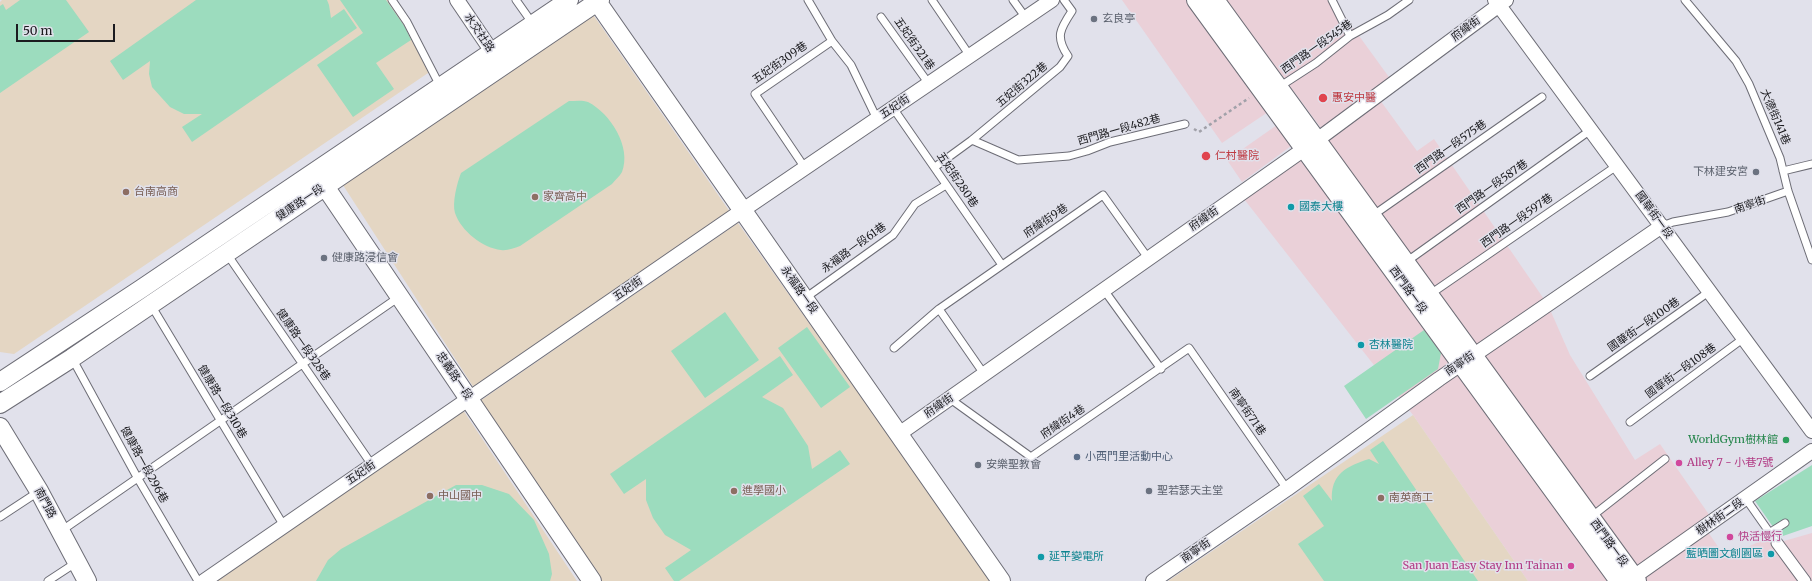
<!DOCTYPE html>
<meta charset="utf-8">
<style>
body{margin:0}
#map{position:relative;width:1812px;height:581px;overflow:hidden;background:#e1e1eb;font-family:Merriweather,serif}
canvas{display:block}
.scale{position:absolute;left:16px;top:24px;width:99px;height:18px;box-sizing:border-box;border:2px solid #1b1b1f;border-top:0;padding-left:5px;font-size:12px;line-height:14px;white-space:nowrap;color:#1b1b1f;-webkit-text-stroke:3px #e1e1eb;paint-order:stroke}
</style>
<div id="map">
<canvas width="1812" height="581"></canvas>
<div class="scale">50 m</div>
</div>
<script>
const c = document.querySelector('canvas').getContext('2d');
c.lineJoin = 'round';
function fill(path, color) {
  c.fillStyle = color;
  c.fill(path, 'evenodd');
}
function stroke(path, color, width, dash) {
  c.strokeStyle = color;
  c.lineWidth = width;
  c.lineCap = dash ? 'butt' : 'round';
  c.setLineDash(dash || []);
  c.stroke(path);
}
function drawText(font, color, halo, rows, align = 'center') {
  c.font = font + ' Merriweather,"Noto Sans TC",serif';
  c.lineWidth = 3;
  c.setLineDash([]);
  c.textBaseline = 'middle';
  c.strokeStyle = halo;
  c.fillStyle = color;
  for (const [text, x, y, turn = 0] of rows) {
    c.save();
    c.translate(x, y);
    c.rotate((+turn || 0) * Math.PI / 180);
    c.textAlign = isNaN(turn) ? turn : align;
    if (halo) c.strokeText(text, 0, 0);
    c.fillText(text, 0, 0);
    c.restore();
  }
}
fill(new Path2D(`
 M1122,0H1187L1268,112L1222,143Z
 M1226,0H1333L1394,84L1377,96L1417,151L1434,139L1548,305L1570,355L1635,460L1660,444L1710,516L1704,526L1725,557L1763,540L1777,543L1812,533V581H1528L1413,415L1244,199L1329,139Z
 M1277,125L1291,146L1242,182L1227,160Z`), '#ead0d8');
fill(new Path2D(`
 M2,0H389L406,24L431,71L14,354L0,352V2Z
 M592,13L730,212L474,388L341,182Z
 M738,223L992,581H600L480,401Z
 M463,410L577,581H215Z
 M1413,415L1528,581H1168Z`), '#e4d6c3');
fill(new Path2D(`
 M20,0H66L89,32L0,93V6L3,4L6,10Z
 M196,0H327L329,5L331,18L344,9L357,28L192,142L182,127L202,114H184L170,107L152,87L149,74L150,61L123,80L110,61Z
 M340,0H386L405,27L411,40L376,63L394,89L353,117L317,65L363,33Z
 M569,101C575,101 583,100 588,102C610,113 632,147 622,172C620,176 615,180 612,184L520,246C514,248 507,251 501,250C483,248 461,231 455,213C452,203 457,183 461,173Z
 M725,312L759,360L705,398L671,351Z
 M807,327L850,387L821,408L778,348Z
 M1424,330L1441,353L1438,369L1366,419L1344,386Z
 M780,356L793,375L762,397L783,408L808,446L812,469L840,450L850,464L679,581H674L665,568L691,550L665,535L653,518L646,500V479L624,494L610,474Z
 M1383,441L1478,581H1324L1298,544L1324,526L1303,496L1319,484L1332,501C1330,474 1347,466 1369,459L1379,464L1370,450Z
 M1812,465V526L1780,537L1755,501Z
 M456,485H482L509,494L534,520L549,554L552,574L550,581H316L328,560L341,549Z`), '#9cdcbe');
const service = new Path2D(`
 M392,0L407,22L440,86
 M516,0L533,24
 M808,0L832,41L851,65L877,119
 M932,0L970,56
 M1013,0L1026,18
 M1332,0L1350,36
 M1685,0L1736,61L1749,84L1780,158L1788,191L1812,260
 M881,17L929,84
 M1279,87L1316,63L1350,36L1388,15L1409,0
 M893,108L1002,265
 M972,140L1018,160L1069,156L1087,151L1110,142L1185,124
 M935,167L972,140L1060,67L1068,56C1055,37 1060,29 1072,11L1064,0
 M805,168L755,94L832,41
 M1783,171L1812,164
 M1372,216L1542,97
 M1662,226L1673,222L1728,212L1788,191
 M227,254L372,465
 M1406,262L1592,129
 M1104,290L1161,369
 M1429,295L1618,165
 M808,296L893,235L915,204L946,185
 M151,305L284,526
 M939,309L984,374
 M894,348L939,309L1103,195L1148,258
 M72,358L137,477L198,581
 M1590,376L1710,291
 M949,398L1031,457L1189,348L1287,489
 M1630,422L1744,338
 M1746,499L1777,543
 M0,517L38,492
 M1591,517L1665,459
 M61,531L399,297
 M1769,533L1785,523
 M48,581L77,562`);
const pedestrian = new Path2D(`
 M1777,543L1805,581`);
const minor = new Path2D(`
 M457,0L497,59
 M1495,0L1812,431
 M899,434L1317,140L1506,0
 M204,581L743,210L1052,0
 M1153,581L1287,489L1439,379L1662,226
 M1628,581L1812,451`);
const tertiary = new Path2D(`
 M596,0L1001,581
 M1196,0L1619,581
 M1215,0L1637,581
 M318,176L592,581
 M0,382L141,289L569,0
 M0,404L72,358L600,0
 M0,427L39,491L87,581`);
stroke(service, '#6d6d76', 9);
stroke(pedestrian, '#6d6d76', 13);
stroke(minor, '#6d6d76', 16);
stroke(tertiary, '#6d6d76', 20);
stroke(new Path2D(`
 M1194,129L1199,132L1249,98`), '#a1a1a9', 2.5, [3, 3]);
stroke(service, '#fff', 7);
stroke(pedestrian, '#fff', 11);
stroke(minor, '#fff', 14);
stroke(tertiary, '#fff', 18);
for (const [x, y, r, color] of [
 [1094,19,4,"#6b7280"],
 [1323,98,5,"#e0444e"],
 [1206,156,5,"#e0444e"],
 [1756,172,4,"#6b7280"],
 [126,192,4,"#8d6e63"],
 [535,197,4,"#8d6e63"],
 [1291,207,4,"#0f9aa8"],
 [324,258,4,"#6b7280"],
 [1361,345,4,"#0f9aa8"],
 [1786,440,4,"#2e9e5b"],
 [1077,457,4,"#5c6f8a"],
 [1679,463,4,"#d1479c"],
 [978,465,4,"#6b7280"],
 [734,491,4,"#8d6e63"],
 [1149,491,4,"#6b7280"],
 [430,496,4,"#8d6e63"],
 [1381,498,4,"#8d6e63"],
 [1730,537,4,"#d1479c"],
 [1771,554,4,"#0f9aa8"],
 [1041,557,4,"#0f9aa8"],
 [1571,566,4,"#d1479c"]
]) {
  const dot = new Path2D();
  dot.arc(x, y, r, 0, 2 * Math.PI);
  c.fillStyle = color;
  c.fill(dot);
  stroke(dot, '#e1e1eb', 1.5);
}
drawText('11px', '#5b616d', '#e1e1eb', [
 ["玄良亭",1102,19],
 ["下林建安宮",1748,172,"right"],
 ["健康路浸信會",332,258],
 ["安樂聖教會",986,465],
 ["聖若瑟天主堂",1157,491]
], 'left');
drawText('11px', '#1b1b1f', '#e1e1eb', [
 ["府緯街",1466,29,-37],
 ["水交社路",479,33,56],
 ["五妃街321巷",914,44,55],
 ["西門路一段545巷",1317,47,-35],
 ["五妃街309巷",780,63,-35],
 ["五妃街322巷",1022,85,-40],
 ["五妃街",895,107,-34],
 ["大德街141巷",1775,117,67],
 ["西門路一段482巷",1119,130,-16],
 ["西門路一段575巷",1451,147,-35],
 ["五妃街280巷",957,180,56],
 ["西門路一段587巷",1492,187,-35],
 ["健康路一段",300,203,-34],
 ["南寧街",1750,205,-19],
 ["國華街一段",1654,215,54],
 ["府緯街",1204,219,-35],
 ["府緯街9巷",1046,221,-34],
 ["西門路一段597巷",1517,221,-35],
 ["永福路一段61巷",854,248,-36],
 ["五妃街",628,289,-35],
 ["永福路一段",799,290,55],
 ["西門路一段",1408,290,54],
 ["國華街一段100巷",1644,325,-35],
 ["健康路一段328巷",303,345,55],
 ["南寧街",1460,364,-34],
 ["國華街一段108巷",1681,371,-36],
 ["忠義路一段",454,376,56],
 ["健康路一段310巷",222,402,59],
 ["府緯街",939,406,-35],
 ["南寧街71巷",1247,412,55],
 ["府緯街4巷",1063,422,-34],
 ["健康路一段296巷",144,465,61],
 ["五妃街",361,473,-35],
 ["南門路",45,503,62],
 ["樹林街二段",1720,517,-35],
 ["西門路一段",1609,543,54],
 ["南寧街",1196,551,-35]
]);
drawText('11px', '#be3a42', '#e1e1eb', [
 ["惠安中醫",1332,98],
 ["仁村醫院",1215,156]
], 'left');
drawText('11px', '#785e54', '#e1e1eb', [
 ["台南高商",134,192],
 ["家齊高中",543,197],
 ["進學國小",742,491],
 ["中山國中",438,496],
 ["南英商工",1389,498]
], 'left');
drawText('11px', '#0d838f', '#e1e1eb', [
 ["國泰大樓",1299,207],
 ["杏林醫院",1369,345],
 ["藍晒圖文創園區",1763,554,"right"],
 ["延平變電所",1049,557]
], 'left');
drawText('11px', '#27864d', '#e1e1eb', [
 ["WorldGym樹林館",1778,440]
], 'right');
drawText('11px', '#4e5e75', '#e1e1eb', [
 ["小西門里活動中心",1085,457]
], 'left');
drawText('11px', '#b23c85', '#e1e1eb', [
 ["Alley 7 - 小巷7號",1687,463],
 ["快活慢行",1738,537],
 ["San Juan Easy Stay Inn Tainan",1563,566,"right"]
], 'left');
</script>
